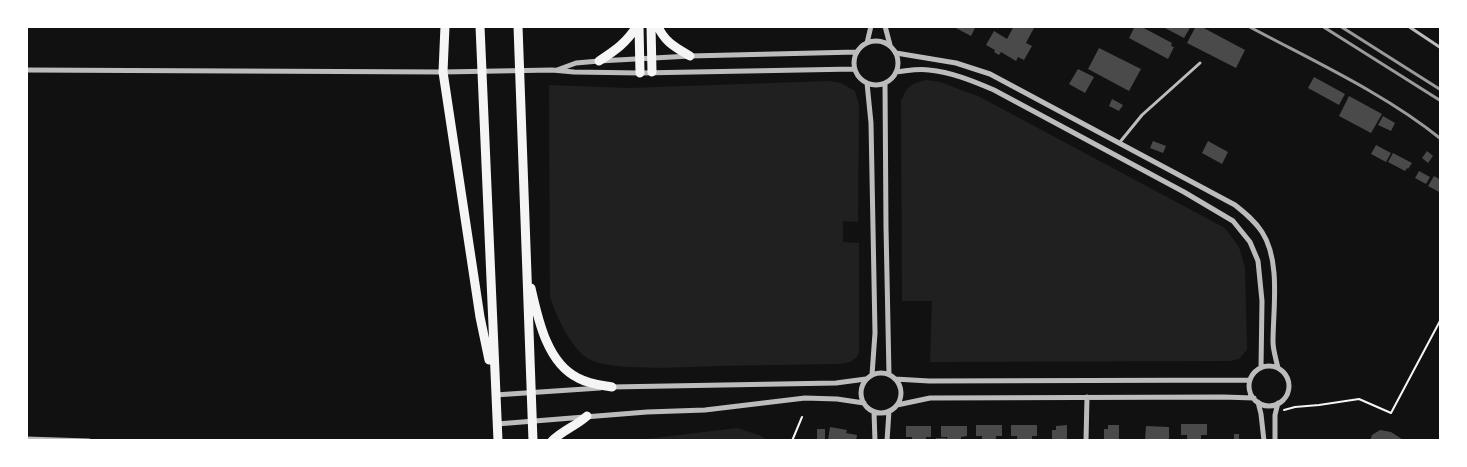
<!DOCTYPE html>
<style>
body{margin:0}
#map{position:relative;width:1467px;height:467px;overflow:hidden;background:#111;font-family:"Space Grotesk",sans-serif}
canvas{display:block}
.frame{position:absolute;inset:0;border:28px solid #fff;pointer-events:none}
</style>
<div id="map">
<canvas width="1467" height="467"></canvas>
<div class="frame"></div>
</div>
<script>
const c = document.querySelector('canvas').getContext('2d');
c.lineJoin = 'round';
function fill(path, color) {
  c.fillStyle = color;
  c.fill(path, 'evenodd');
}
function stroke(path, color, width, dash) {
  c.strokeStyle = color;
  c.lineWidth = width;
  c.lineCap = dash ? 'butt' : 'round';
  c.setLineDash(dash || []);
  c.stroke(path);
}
fill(new Path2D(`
 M926,80L940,82L980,97L1225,228L1239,247L1245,267L1247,350L1239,359L1230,361L930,362L932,301H902L901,101C907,86 911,84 926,80Z
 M828,81L841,83L855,91L859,105L858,222L843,221V242L859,243V353C854,362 848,363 838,364C797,365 756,365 716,366C688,367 608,372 587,358C570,346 556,316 550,297L549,85L628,88Z
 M737,428L762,436L767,441H629Z`), '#202020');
fill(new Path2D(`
 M952,26H976L971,36Z
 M1014,26H1035L1026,43L1032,46L1024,60L1018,57L1016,61L1001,52L999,55L994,52L995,50L986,45L994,31L1007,39Z
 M1135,26H1140L1172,43L1171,46L1174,47L1168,59L1129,38Z
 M1161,26H1191L1184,38Z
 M1196,26H1200L1245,50L1236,68L1187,43Z
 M1099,48L1141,69L1129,91L1088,69Z
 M1078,69L1094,77L1085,93L1069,84Z
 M1314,77L1345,94L1339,105L1308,88Z
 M1349,96L1382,114L1371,133L1339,116Z
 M1112,99L1123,105L1119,111L1109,106Z
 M1383,116L1395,123L1391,131L1378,125Z
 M1153,141L1166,146L1163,153L1150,148Z
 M1208,141L1228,152L1222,164L1202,153Z
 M1376,145L1391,153L1386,162L1371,154Z
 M1427,151L1433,156L1428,163L1422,158Z
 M1393,153L1412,163L1408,169L1407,168L1405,171L1388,162Z
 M1419,171L1430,177L1426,184L1415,178Z
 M1434,176L1441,180V193L1428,186Z
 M1181,424H1207V435H1201V441H1187V435H1181Z
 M976,425H1002V436H996V441H982V436H976Z
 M1011,425H1037V436H1032V441H1017V436H1011Z
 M1067,425V441H1052V430H1056V426Z
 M1108,425H1119V441H1104V429H1108Z
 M906,426H931V437H926V441H912V437H906Z
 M941,426H967V436L961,437V441H947V437H941Z
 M1146,426L1169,427V441H1145Z
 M830,427L847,430L846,433L857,435L856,441L828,440Z
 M817,429H825V441H817Z
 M1380,430L1391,432L1405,441H1370L1372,435Z
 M1234,434H1239V441H1234Z
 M936,438H946V441H936Z`), '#4a4a4a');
stroke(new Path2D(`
 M1284,410L1295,407L1319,405L1359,399L1391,413L1441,319
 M792,441L802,417`), '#f5f5f5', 2);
stroke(new Path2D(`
 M1408,26L1441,48
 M1120,142L1142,115L1200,63`), '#bcbcbc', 3);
stroke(new Path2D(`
 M885,26L890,45
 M854 63a22 22 0 1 1 44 0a22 22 0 1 1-44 0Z
 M867,43L871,26
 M896,53L956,63L990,74L1235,205C1245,213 1255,221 1262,232C1281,261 1273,309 1273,342C1273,350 1276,359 1278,368
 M26,70L443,72L552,70L574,72L640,73L855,69
 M557,70L576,63L599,61L690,56L857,52
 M896,72C907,71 918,68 929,70C951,72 973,81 994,90L1184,192L1233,221L1250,242L1258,261L1262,301L1261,368
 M867,83L871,123L875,333L872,375
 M885,83L886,227L889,375
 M1249 386a20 20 0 1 1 40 0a20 20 0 1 1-40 0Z
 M861 393a20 20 0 1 1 40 0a20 20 0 1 1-40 0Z
 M895,379L929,381L1250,380
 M611,387L836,383L866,379
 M495,395L600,388
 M1258,402L1261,414L1264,441
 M897,405L930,398L1223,397L1254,398
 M874,412L875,441
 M497,424L647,412L705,410L805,398L837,399L864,403
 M26,439L89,441
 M887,441L889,411
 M1086,441L1087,397
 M1275,441V415L1278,403`), '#bcbcbc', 5);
stroke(new Path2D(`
 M445,26L443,72L480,317L489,360
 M480,26L498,441
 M518,26L533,441
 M639,26L640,73
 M651,26L652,72
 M658,26C664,42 677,48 690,56
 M599,61C616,50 626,43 637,26
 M531,288C538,319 547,363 578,378C589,384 601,385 612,387
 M552,441C563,430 576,426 587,416`), '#f5f5f5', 9);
stroke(new Path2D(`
 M1248,26C1313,61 1384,93 1441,139
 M1322,26L1441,101
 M1340,26L1441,90`), '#9a9a9a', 3);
</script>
